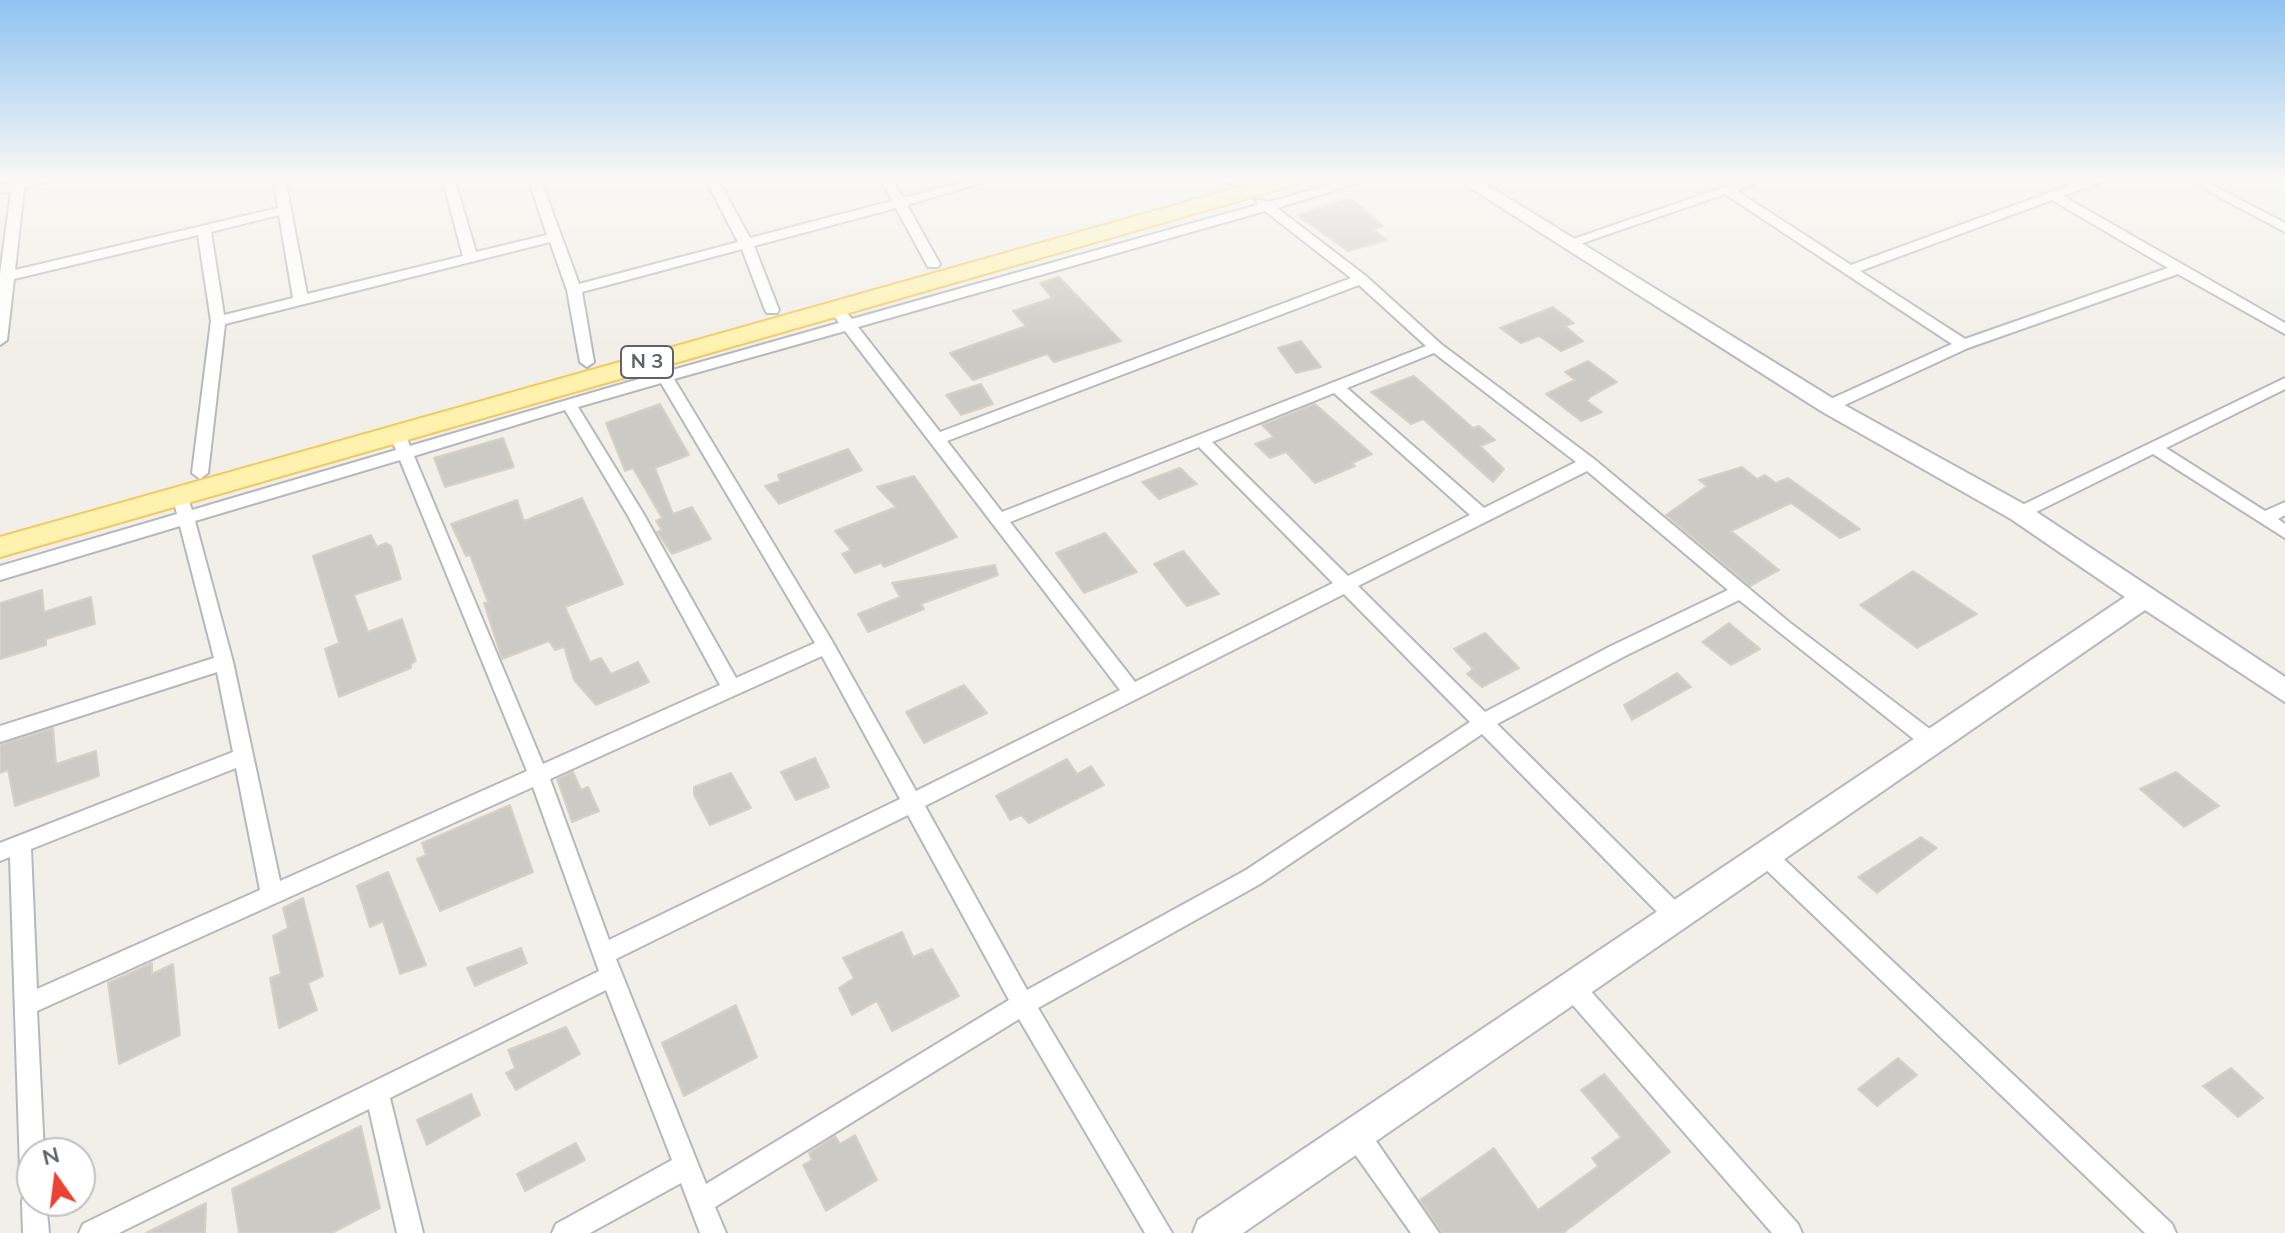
<!DOCTYPE html>
<style>
body{margin:0}
#map{position:relative;width:2285px;height:1233px;overflow:hidden;background:#f1efe8;font-family:Mulish,sans-serif}
canvas{display:block}
.north{position:absolute;left:16px;top:1137px;width:80px;height:80px;box-sizing:border-box;background:#fff;border:2px solid #bfc1c3;border-radius:50%;rotate:346deg;font-size:22px;font-weight:700;line-height:32px;text-align:center;color:#5f6368}
.north::after{content:'';display:block;margin:auto;width:28px;height:36px;background:#ea4335;clip-path:polygon(50% 0,100% 100%,50% 72%,0 100%)}
</style>
<div id="map">
<canvas width="2285" height="1233"></canvas>
<div class="north">N</div>
</div>
<script>
const c = document.querySelector('canvas').getContext('2d');
c.lineJoin = 'round';
function fill(path, color) {
  c.fillStyle = color;
  c.fill(path, 'evenodd');
}
function stroke(path, color, width, dash) {
  c.strokeStyle = color;
  c.lineWidth = width;
  c.lineCap = dash ? 'butt' : 'round';
  c.setLineDash(dash || []);
  c.stroke(path);
}
function drawText(font, color, halo, rows, align = 'center') {
  c.font = font + ' Mulish,sans-serif';
  c.lineWidth = 7;
  c.setLineDash([]);
  c.textBaseline = 'middle';
  c.strokeStyle = halo;
  c.fillStyle = color;
  for (const [text, x, y, turn = 0] of rows) {
    c.save();
    c.translate(x, y);
    c.rotate((+turn || 0) * Math.PI / 180);
    c.textAlign = isNaN(turn) ? turn : align;
    if (halo) c.strokeText(text, 0, 0);
    c.fillText(text, 0, 0);
    c.restore();
  }
}
const building = new Path2D(`
 M1350,198L1383,226L1373,229L1387,240L1348,251L1297,215Z
 M1059,277L1121,341L1054,362L1047,354L973,380L950,353L1026,326L1013,311L1052,298L1040,283Z
 M1553,307L1574,323L1565,326L1583,341L1561,351L1539,336L1521,343L1500,328Z
 M1301,341L1321,367L1296,373L1278,348Z
 M1588,361L1617,382L1590,397L1587,401L1602,412L1581,421L1546,394L1575,380L1565,372Z
 M1414,376L1473,428L1479,426L1495,440L1480,446L1504,469L1493,482L1423,419L1411,424L1371,392Z
 M981,384L993,404L961,415L946,395Z
 M660,404L689,455L655,468L673,514L692,507L711,539L672,554L657,532L662,530L656,521L662,518L633,468L625,471L606,423Z
 M1315,404L1372,454L1352,463L1355,466L1315,483L1286,452L1270,458L1255,444L1274,437L1262,425Z
 M503,438L514,467L445,487L434,458Z
 M848,449L862,470L779,504L765,486L780,481L778,475Z
 M1742,467L1757,479L1765,475L1776,483L1788,478L1860,529L1840,538L1791,503L1731,531L1779,570L1750,586L1666,515L1707,486L1699,480Z
 M1180,468L1197,484L1159,499L1142,482Z
 M914,476L957,537L884,567L881,563L855,573L842,554L851,550L835,531L896,507L877,487Z
 M582,498L623,584L565,607L590,662L601,658L611,674L638,662L649,682L596,705L574,680L564,647L555,650L549,641L502,659L484,603L488,602L470,555L466,556L451,524L517,500L524,521Z
 M1105,533L1137,572L1084,593L1056,553Z
 M371,535L377,547L386,543L391,546L401,579L354,595L368,632L402,619L416,661L411,664V668L339,697L325,649L339,643L313,556Z
 M1183,551L1219,594L1187,606L1181,599L1154,564Z
 M995,565L998,575L921,604L924,609L868,632L858,614L900,597L892,583Z
 M1913,571L1977,614L1917,648L1860,605Z
 M42,590L44,612L91,597L95,624L46,639V645L0,659V603Z
 M1729,623L1760,649L1731,665L1702,642Z
 M1485,633L1519,668L1482,687L1467,674L1473,669L1454,649Z
 M1677,673L1691,687L1632,720L1624,705Z
 M964,685L987,713L924,743L906,712Z
 M53,728L56,764L96,751L99,776L15,806L8,770L0,773V745Z
 M815,758L829,787L796,800L781,772Z
 M1067,759L1077,774L1091,766L1104,785L1029,823L1021,815L1010,820L996,796Z
 M573,772L581,790L588,787L599,811L572,822L557,779Z
 M2176,772L2219,806L2184,827L2140,789Z
 M731,773L751,808L710,825L694,795V787Z
 M510,805L533,872L440,911L417,859L426,855L422,843Z
 M1921,837L1937,848L1877,893L1858,877Z
 M388,872L426,965L400,974L383,921L370,927L357,886Z
 M303,898L323,976L308,983L317,1010L279,1028L270,978L281,974L273,936L288,928L283,908Z
 M902,932L913,957L932,949L959,996L892,1031L877,1001L852,1015L839,988L854,978L843,958Z
 M521,948L527,963L475,986L467,968Z
 M152,963V974L173,964L180,1035L119,1064L108,983Z
 M736,1005L757,1057L684,1096L662,1043Z
 M566,1027L580,1054L516,1090L506,1073L515,1068L508,1050Z
 M1898,1058L1917,1075L1877,1106L1858,1089Z
 M2231,1068L2263,1098L2238,1117L2203,1086Z
 M1604,1074L1670,1152L1563,1233H1442L1420,1200L1494,1148L1538,1210L1598,1166L1592,1158L1621,1137L1581,1090Z
 M471,1094L480,1115L427,1145L417,1120Z
 M361,1126L380,1208L332,1233H239L232,1189Z
 M855,1135L877,1180L826,1211L803,1165L812,1160L809,1153L835,1136L840,1144Z
 M576,1143L585,1160L525,1191L517,1174Z
 M206,1203L205,1233H146Z`);
fill(building, '#cccac5');
stroke(building, '#d6d1c6', 2);
const street = new Path2D(`
 M13,178H62L24,188L15,270L278,208L273,178H285L307,294L463,256L442,178H454L476,252L547,235L528,178H540L579,284L738,242L705,178H717L750,238L892,201L880,178H892L903,198L978,178H997L907,205L940,264L938,267H928L896,208L754,246L779,310L777,313H767L765,310L742,249L582,292L594,362L587,367L580,362L567,290L550,242L225,324L208,473L200,479L192,473L211,321L198,235L14,279L7,340L0,345V274L11,191L0,193V185L12,183ZM279,215L293,298L224,315L211,232Z
 M1220,178H1234L1235,180L1229,184Z
 M1355,178H1374L1277,208L1366,276L1441,344L1594,459L1789,622L1939,736L1942,742L1939,748L1932,750L1925,748L1739,600L1625,656L1497,724L1684,909L1687,916L1684,923L1676,926L1668,923L1482,734L1260,884L1038,1008L1172,1233H1145L1019,1019L715,1207L726,1233H700L681,1183L590,1233H552L556,1224L672,1160L606,990L390,1098L423,1233H397L369,1109L119,1233H79L83,1224L599,971L533,787L37,1011L44,1153H32V1182L23,1179L20,1170L10,857L0,861V843L233,752L217,672L0,742V726L214,658L180,526L0,580V566L177,514L175,506L183,500L189,502L192,510L396,450L393,443L395,439H407L410,446L656,374L651,366L654,363H664L669,371L839,323L833,314L835,311H845L852,319L1257,205L1256,199L1269,202ZM1265,211L1351,278L940,432L858,327ZM1359,285L1426,346L1002,512L947,441ZM845,331L1120,690L916,791L832,641L674,379ZM1434,353L1576,462L1484,508L1347,388ZM661,383L815,643L736,678L643,513L578,407ZM1334,393L1470,515L1348,576L1212,442ZM565,410L627,514L720,685L543,764L414,456ZM1199,447L1333,583L1135,682L1010,522ZM400,460L527,771L280,881L233,662L195,521ZM1587,471L1728,590L1611,646L1485,712L1358,586ZM1344,594L1470,722L1246,870L1027,990L925,806ZM822,656L900,799L609,940L550,779ZM236,768L260,890L37,989L31,849ZM908,815L1009,1000L706,1184L616,959Z
 M1750,178H1767L1737,191L1851,265L2089,178H2106L2105,181L2063,196L2285,323V334L2178,274L1968,348L1834,410H1824L1821,406L1824,402L1952,344L1725,194L1571,247L1566,248L1559,244ZM2052,200L2168,268L1965,339L1860,271Z
 M2184,178H2199L2285,223V232Z
 M2285,378V389L2166,448L2265,511L2285,502V515L2278,519L2285,524V538L2153,454L2026,517L2020,519L2012,513L2014,509Z
 M1765,846L1772,848L2172,1224L2176,1233H2145L1758,862L1755,855L1758,848Z
 M1572,976L1580,979L1798,1224L1802,1233H1772L1564,995L1561,987L1564,979Z
 M1356,1122L1365,1125L1439,1233H1411L1347,1143L1344,1134L1347,1125Z
 M32,1189V1201H46L49,1233H23L22,1201L25,1192Z`);
const secondary = new Path2D(`
 M1455,178H1476L1837,401L2029,507L2285,677V702L2145,610L1243,1233H1193L1198,1220L2125,597L2011,519L1821,411Z`);
const primary = new Path2D(`
 M1271,178H1304L1301,183L0,557V537Z`);
stroke(street, '#b5b8bc', 4);
stroke(secondary, '#b6babf', 4);
stroke(primary, '#f2c960', 4);
fill(street, '#fff');
fill(secondary, '#fff');
fill(primary, '#fff2af');
const sky = c.createLinearGradient(0, 0, 0, 350);
sky.addColorStop(0, '#8fc3f1');
sky.addColorStop(0.51, '#f9f8f5');
sky.addColorStop(1, '#f9f8f500');
c.fillStyle = sky;
c.fillRect(0, 0, 2285, 350);
for (const [x, y, w] of [
 [647,362,52]
]) {
  const box = new Path2D();
  box.roundRect(x - w / 2, y - 16, w, 32, 6);
  c.fillStyle = '#fff';
  c.fill(box);
  stroke(box, '#5f6368', 2);
}
drawText('bold 20px', '#5f6368', null, [
 ["N 3",647,362]
]);
</script>
